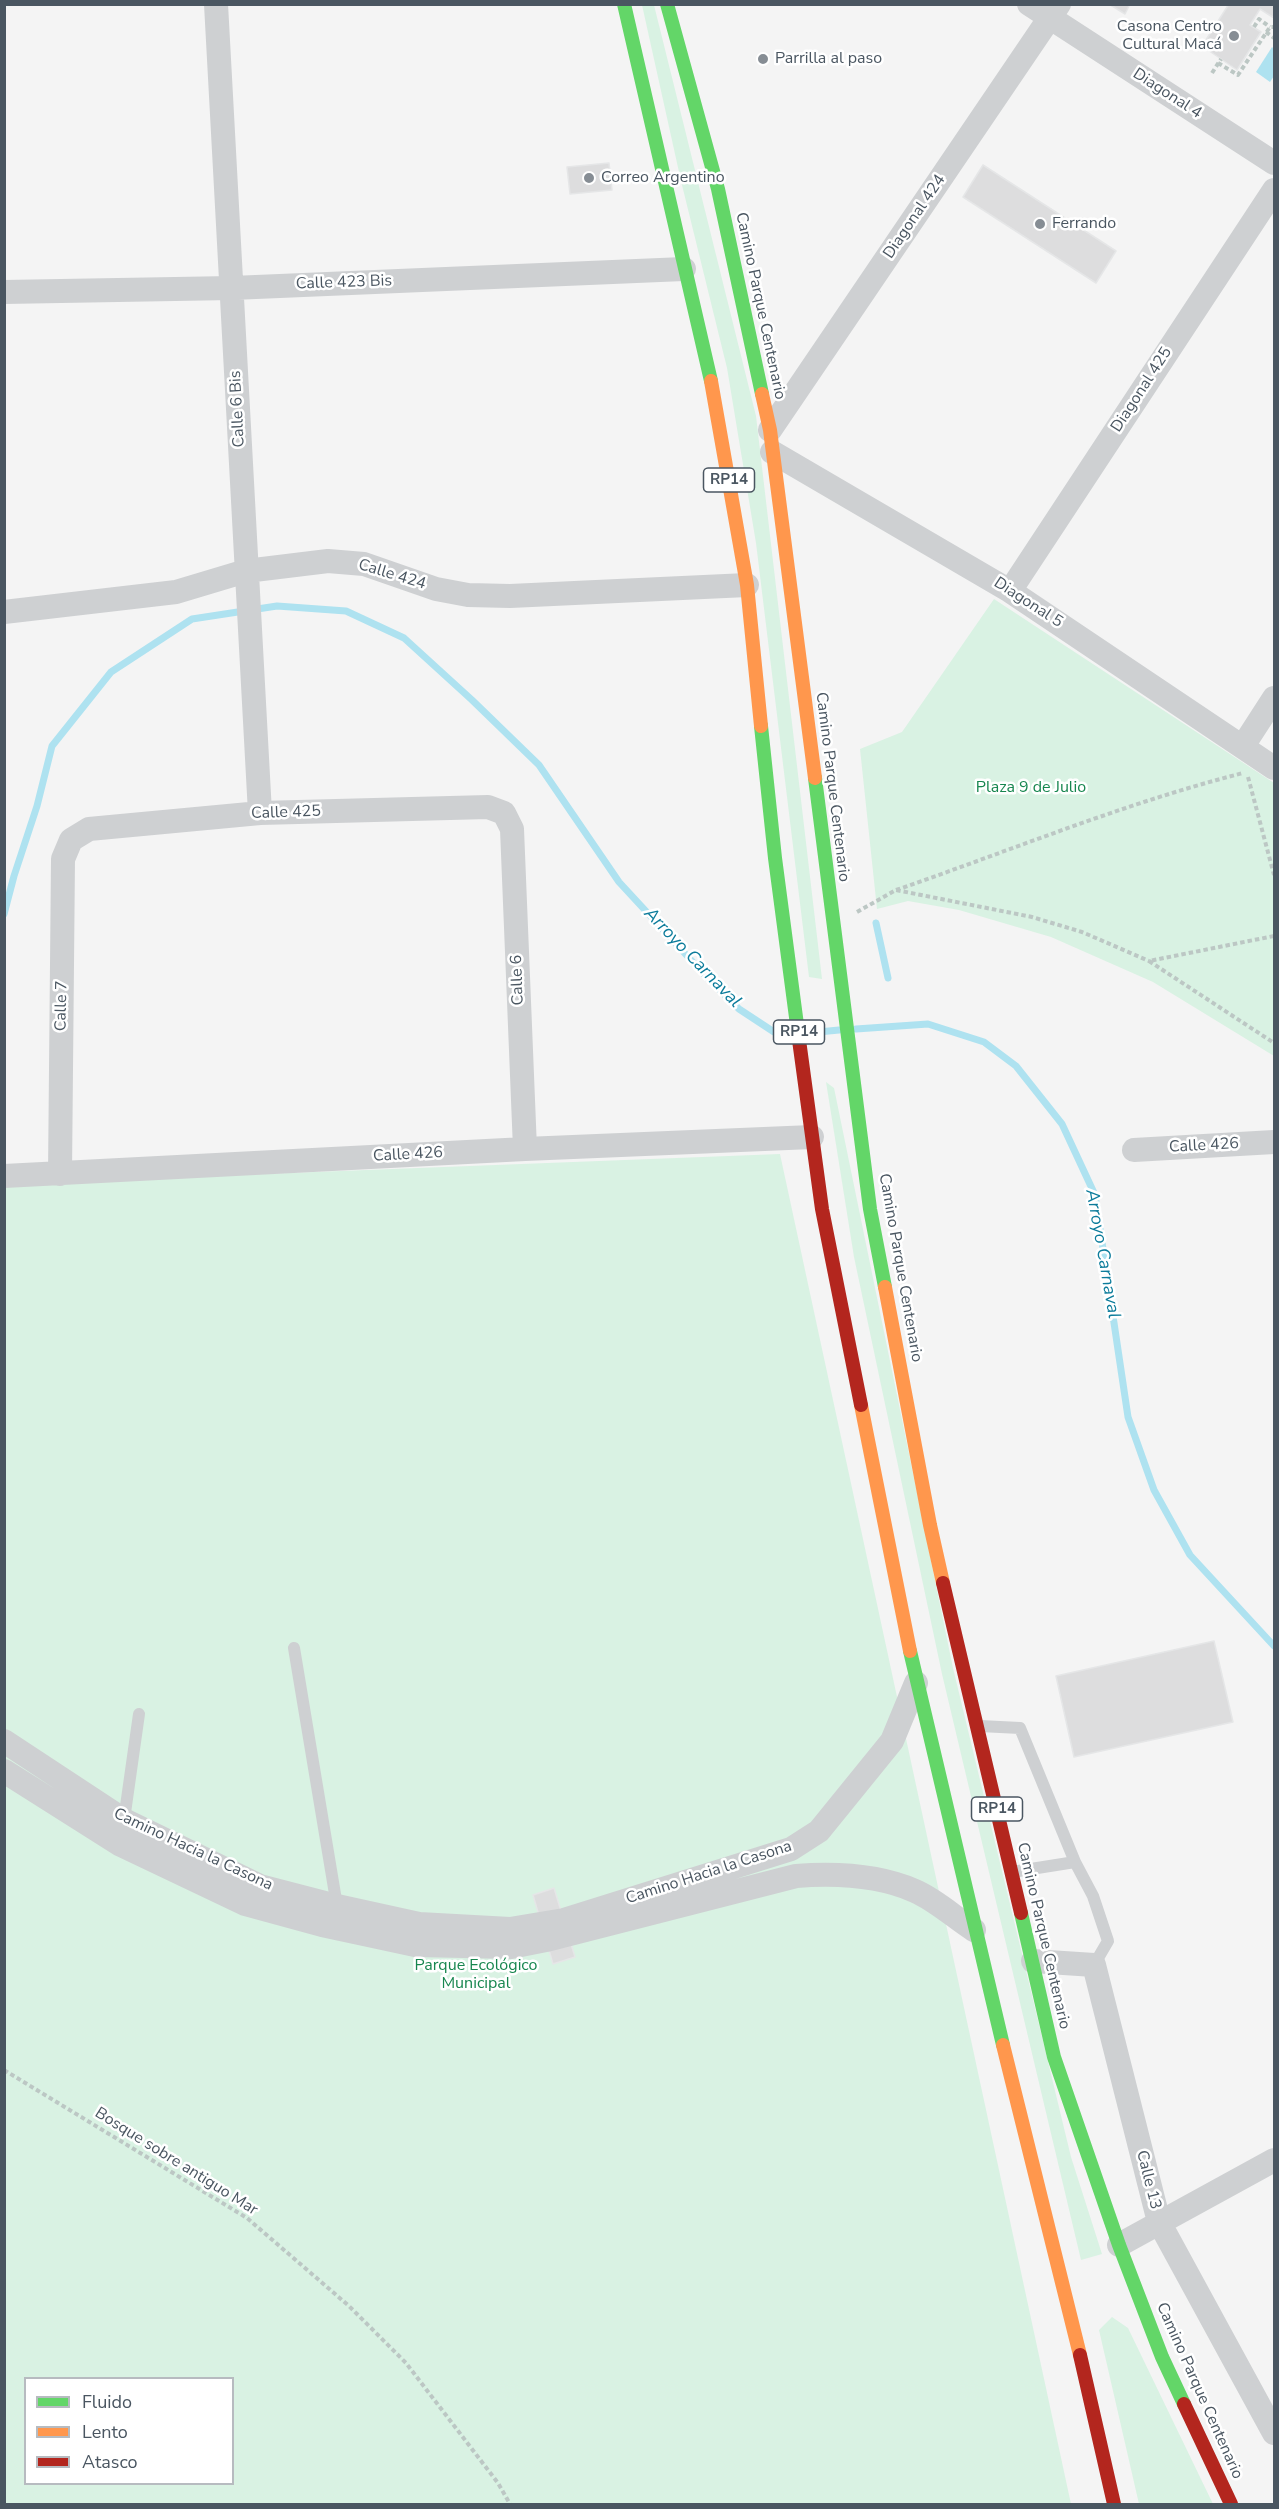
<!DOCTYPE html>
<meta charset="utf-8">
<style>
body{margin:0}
#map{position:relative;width:1279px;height:2509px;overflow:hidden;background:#f4f4f4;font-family:"Nunito Sans",sans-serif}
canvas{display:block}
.frame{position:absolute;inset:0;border:6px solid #4a5661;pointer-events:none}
.legend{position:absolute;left:24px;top:2377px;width:210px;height:108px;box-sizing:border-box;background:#fff;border:2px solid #b7bbc0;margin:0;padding:8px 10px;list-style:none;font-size:18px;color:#4a5661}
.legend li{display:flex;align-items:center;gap:12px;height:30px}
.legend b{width:30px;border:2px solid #b7bbc0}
</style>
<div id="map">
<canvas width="1279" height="2509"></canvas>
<div class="frame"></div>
<ul class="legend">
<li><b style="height:8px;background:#63d668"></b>Fluido</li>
<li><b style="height:8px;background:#ff974d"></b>Lento</li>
<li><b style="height:8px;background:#b3261e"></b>Atasco</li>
</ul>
</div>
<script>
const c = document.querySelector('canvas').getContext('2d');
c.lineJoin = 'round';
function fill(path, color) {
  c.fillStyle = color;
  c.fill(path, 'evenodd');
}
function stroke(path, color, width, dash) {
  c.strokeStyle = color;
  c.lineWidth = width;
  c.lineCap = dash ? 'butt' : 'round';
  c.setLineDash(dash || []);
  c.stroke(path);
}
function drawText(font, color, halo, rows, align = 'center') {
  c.font = font + ' "Nunito Sans",sans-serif';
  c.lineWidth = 5;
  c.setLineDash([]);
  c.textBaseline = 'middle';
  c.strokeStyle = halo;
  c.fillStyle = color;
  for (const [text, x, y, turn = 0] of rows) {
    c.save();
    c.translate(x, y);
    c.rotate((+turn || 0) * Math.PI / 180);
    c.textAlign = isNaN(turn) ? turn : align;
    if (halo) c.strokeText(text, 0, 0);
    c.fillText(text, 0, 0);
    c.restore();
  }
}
fill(new Path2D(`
 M642,5H654L756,416L822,979L809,977L756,543L727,368L681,181Z
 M994,599L1274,783V1056L1153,982L1051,937L959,910L908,901L877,909L860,749L902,732Z
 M826,1082L834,1088L953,1668L1071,2157L1102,2254L1081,2260L942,1674L854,1257Z
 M780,1154L1071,2504H5L4,1184ZM26,2378H232V2484H26Z
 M1112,2317L1128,2328L1213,2504H1139L1099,2330Z`), '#d9f2e3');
fill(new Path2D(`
 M1272,47L1274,49V76L1270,82L1256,72Z`), '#aee2f0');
stroke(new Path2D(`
 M4,914L14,876L37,806L52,746L111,672L192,619L277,606L346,611L404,638L472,700L539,765L619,882L703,973L739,1009L774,1032L788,1034
 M876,923L888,978
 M856,1029L928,1024L984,1042L1016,1066L1062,1124L1095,1195L1128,1417L1154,1490L1190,1555L1274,1646
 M808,1033L839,1030`), '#aee2f0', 7);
const building = new Path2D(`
 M1109,4H1130L1125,14Z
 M1229,4H1274V18L1260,9L1250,25L1261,32L1237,70L1202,46Z
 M609,163L612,190L570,194L567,167Z
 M983,165L1116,251L1096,283L963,197Z
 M1214,1641L1233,1722L1074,1757L1056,1676Z
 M554,1888L575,1957L553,1964L533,1895Z`);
fill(building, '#ddddde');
stroke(building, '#e5e6e7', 1.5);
stroke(new Path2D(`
 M1254,27L1259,19L1270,27
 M1266,32L1274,38
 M1218,63L1238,75L1270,27H1274
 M1212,73L1221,59
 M1248,777L1274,875
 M896,890C1012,850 1125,803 1243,773
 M857,912L896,890L1032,917L1082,932L1149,961
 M1274,936L1149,961L1274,1043
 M4,2070L247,2218L349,2306L406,2363L498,2483L510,2504`), '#bcc7c4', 4, [4.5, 3]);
stroke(new Path2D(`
 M294,1648L337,1906
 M980,1726L1020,1728L1075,1862
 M124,1820L139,1714
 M1012,1872L1075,1862L1093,1896L1108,1941L1094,1965`), '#ced0d2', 12);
stroke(new Path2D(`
 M216,4L260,813
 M1029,4L1274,163
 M4,292L232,288L684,269
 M770,430L1059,4
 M772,452L1010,591L1274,768
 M1010,591L1274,190
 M4,612L176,592L246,571L328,561L364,564L436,589L468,595L510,596L747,585
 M1243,746L1274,698
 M1134,1150L1274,1142
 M60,1174L63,859L71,840L89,829L260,813L488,807L504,813L512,829L525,1149
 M4,1176L525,1149L812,1137
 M4,1741L124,1820L260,1886L337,1906L419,1924L510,1929L564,1920L791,1849L819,1831L892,1741L916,1683
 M4,1771L121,1845L245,1904L322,1925L415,1945L511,1947L546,1940L796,1876C836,1873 879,1875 915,1891C936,1900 955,1918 974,1930
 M1033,1961L1094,1965L1159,2222L1274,2433
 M1119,2245L1274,2160`), '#ced0d2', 24);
stroke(new Path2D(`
 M624,4L711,381
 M667,4L718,189L762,394
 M761,726L775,858L799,1040
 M815,778L870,1209L885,1287
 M910,1651L1003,2045
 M1021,1913L1054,2057L1119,2245L1162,2357L1184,2404`), '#63d668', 14);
stroke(new Path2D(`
 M711,381L747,585L761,726
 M762,394L770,430L815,778
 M885,1287L930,1525L943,1583
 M861,1405L910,1651
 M1003,2045L1080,2355`), '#ff974d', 14);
stroke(new Path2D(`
 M799,1040L822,1209L861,1405
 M943,1583L1021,1913
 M1080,2355L1114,2504
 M1184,2404L1231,2504`), '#b3261e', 14);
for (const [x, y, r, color] of [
 [1234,36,6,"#868d94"],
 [763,59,6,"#868d94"],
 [589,178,6,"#868d94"],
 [1040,224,6,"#868d94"]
]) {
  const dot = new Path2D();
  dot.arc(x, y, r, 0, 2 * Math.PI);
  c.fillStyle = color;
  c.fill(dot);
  stroke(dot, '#fff', 2);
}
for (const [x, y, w] of [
 [729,480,51],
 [799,1032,51],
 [997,1809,51]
]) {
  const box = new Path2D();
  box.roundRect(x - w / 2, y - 12, w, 24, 4.5);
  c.fillStyle = '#fff';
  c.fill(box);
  stroke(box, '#4a5661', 1.5);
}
drawText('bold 15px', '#4a5661', null, [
 ["RP14",729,480],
 ["RP14",799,1032],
 ["RP14",997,1809]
]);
drawText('16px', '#4a5661', '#fff', [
 ["Casona Centro",1222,27,"right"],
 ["Cultural Macá",1222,45,"right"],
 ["Parrilla al paso",775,59],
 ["Correo Argentino",601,178],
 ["Ferrando",1052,224]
], 'left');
drawText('16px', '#4a5661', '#fff', [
 ["Diagonal 4",1167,94,33],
 ["Diagonal 424",915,217,-56],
 ["Calle 423 Bis",344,283,-2],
 ["Camino Parque Centenario",760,306,78],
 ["Diagonal 425",1142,390,-57],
 ["Calle 6 Bis",238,409,-93],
 ["Calle 424",392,575,17],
 ["Diagonal 5",1028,603,33],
 ["Camino Parque Centenario",832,787,83],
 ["Calle 425",286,813,-2],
 ["Calle 6",518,980,-92],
 ["Calle 7",62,1006,-89],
 ["Calle 426",1204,1146,-3],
 ["Calle 426",408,1155,-3],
 ["Camino Parque Centenario",900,1268,80],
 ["Camino Hacia la Casona",193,1850,25],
 ["Camino Hacia la Casona",709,1873,-18],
 ["Camino Parque Centenario",1043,1936,77],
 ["Bosque sobre antiguo Mar",176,2162,32],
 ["Calle 13",1148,2180,76],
 ["Camino Parque Centenario",1199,2391,66]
]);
drawText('16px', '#17864f', '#fff', [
 ["Plaza 9 de Julio",1031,788],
 ["Parque Ecológico",476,1966],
 ["Municipal",476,1984]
]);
drawText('italic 18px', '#0c7c9b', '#fff', [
 ["Arroyo Carnaval",692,958,46],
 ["Arroyo Carnaval",1102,1254,80]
]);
</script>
